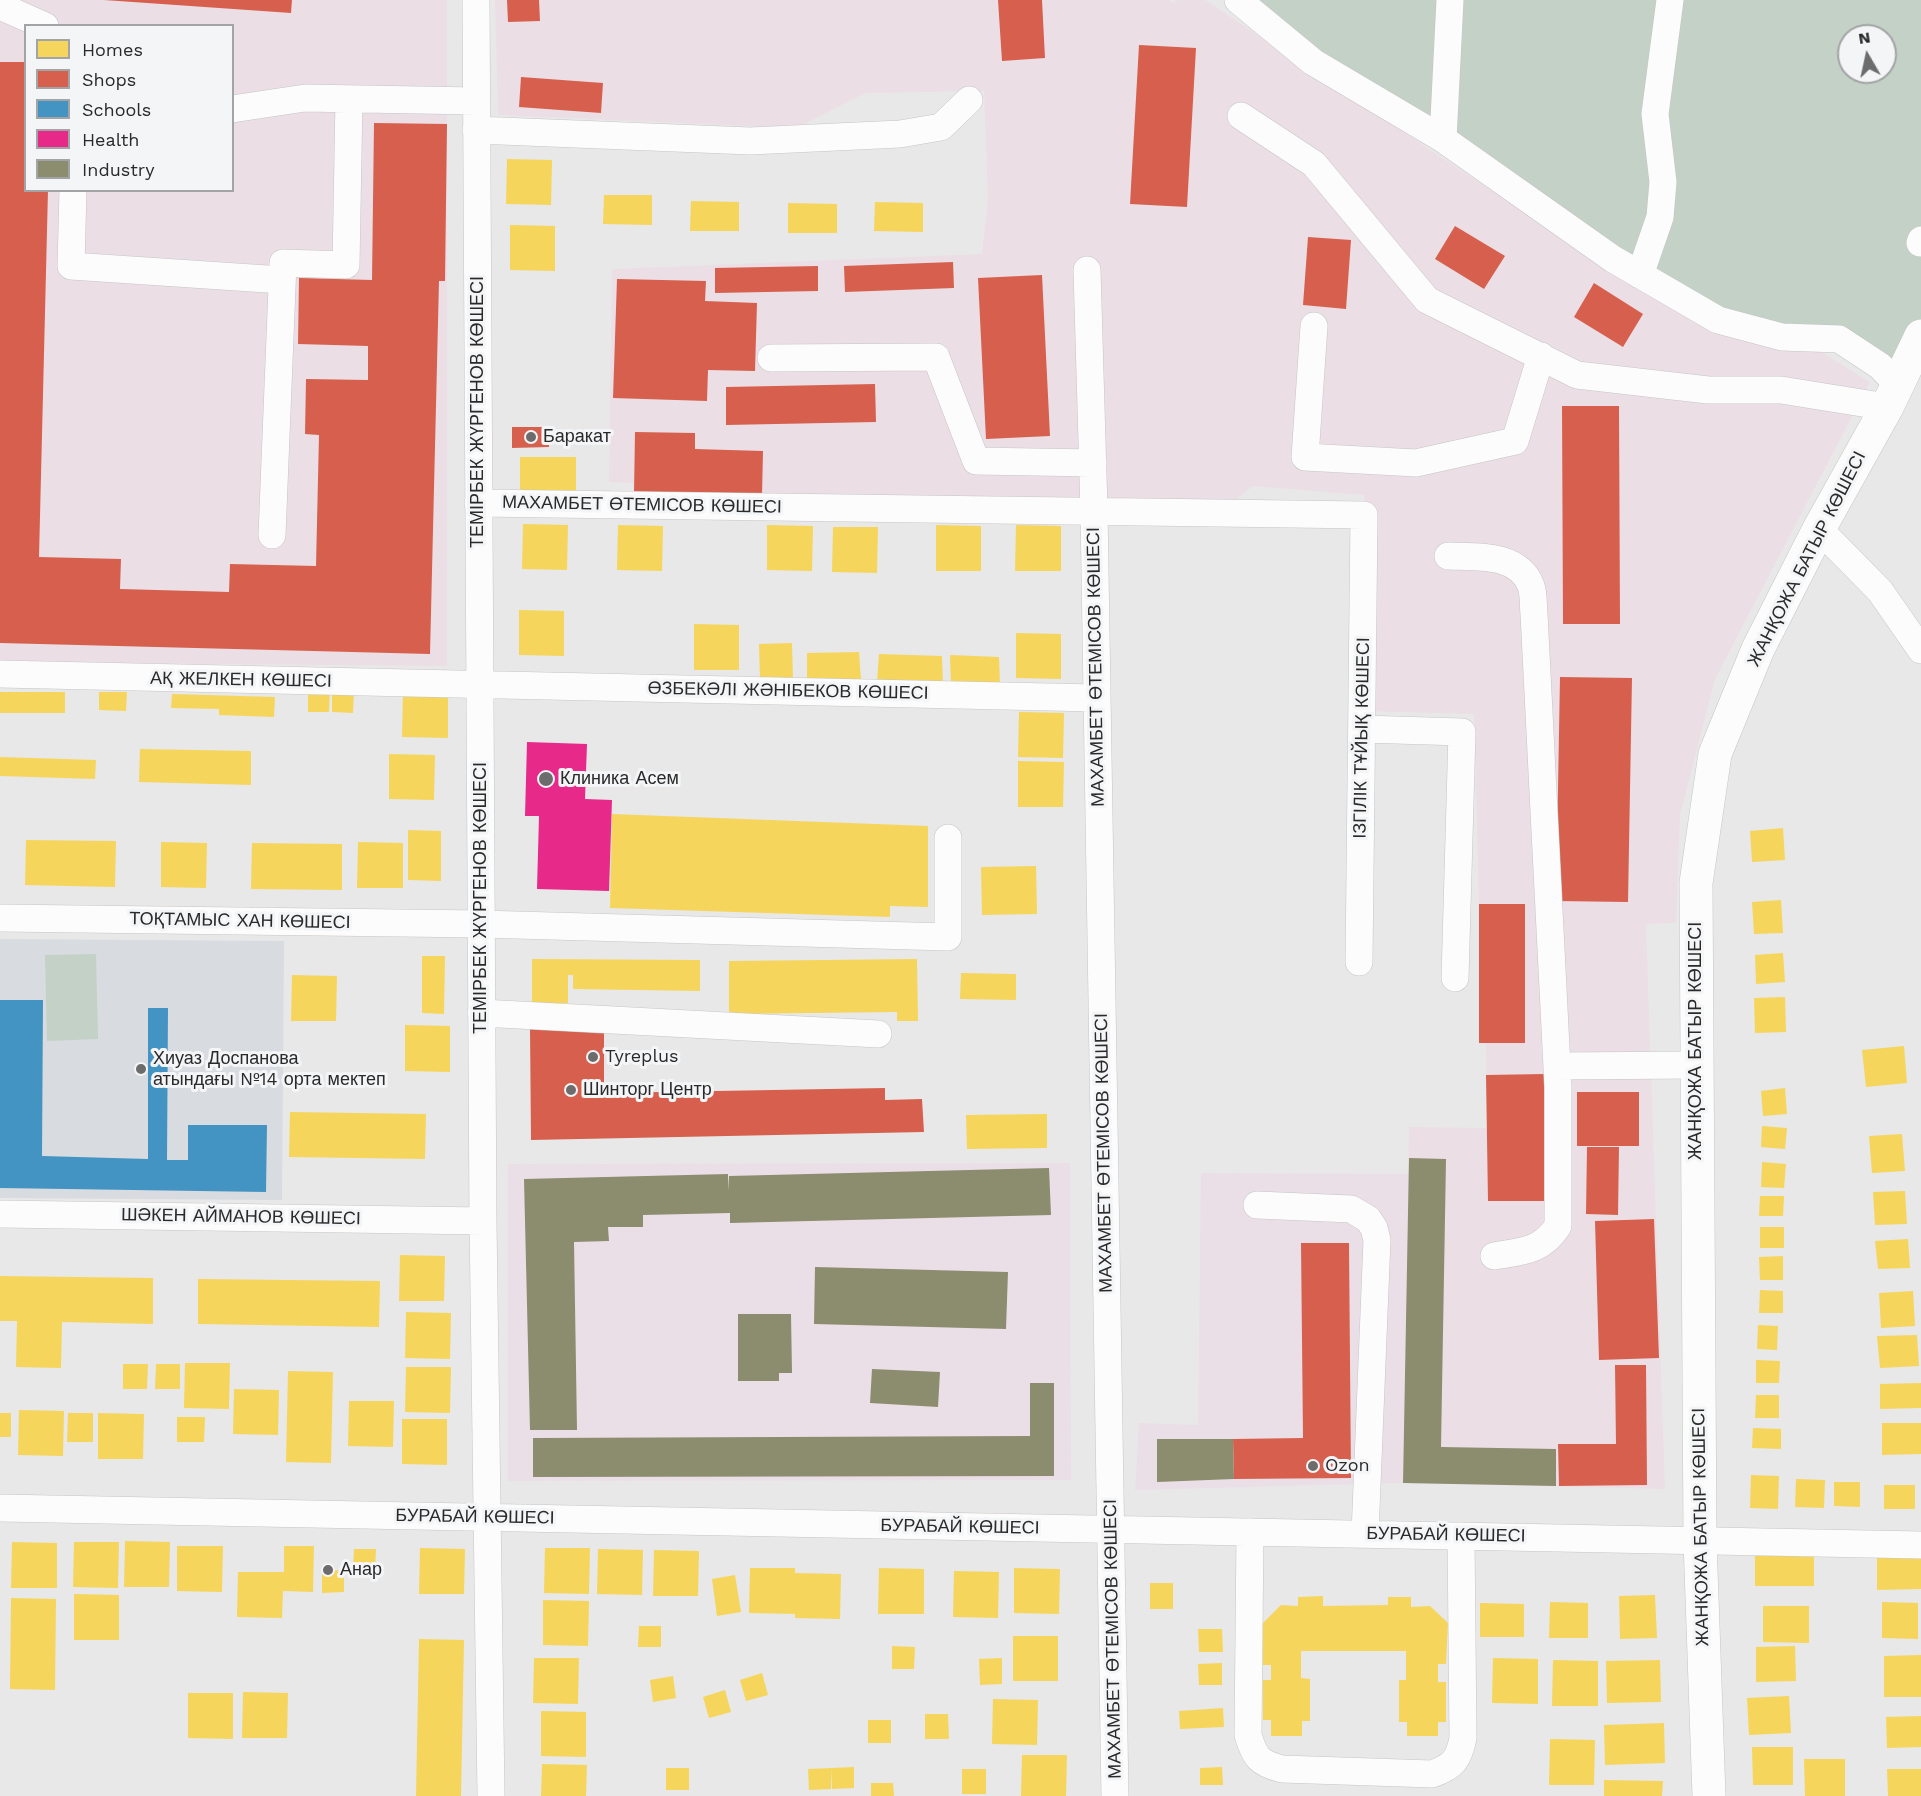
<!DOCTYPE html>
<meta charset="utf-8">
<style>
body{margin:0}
#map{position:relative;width:1921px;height:1796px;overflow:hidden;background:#e8e8e8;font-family:"Work Sans",sans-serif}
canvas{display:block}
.legend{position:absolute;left:24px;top:24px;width:210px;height:168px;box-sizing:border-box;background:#f4f5f7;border:2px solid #a3a4a5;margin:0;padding:8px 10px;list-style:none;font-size:18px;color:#2a2a2b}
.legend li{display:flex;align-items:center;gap:12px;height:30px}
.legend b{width:30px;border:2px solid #a3a4a5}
.north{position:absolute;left:1837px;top:24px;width:60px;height:60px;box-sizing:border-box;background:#f4f5f7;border:2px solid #a3a4a5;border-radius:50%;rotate:351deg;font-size:16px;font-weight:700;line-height:24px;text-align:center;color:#2a2a2b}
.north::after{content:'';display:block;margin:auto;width:21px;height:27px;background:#6c6c6d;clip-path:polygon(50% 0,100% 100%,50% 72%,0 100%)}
</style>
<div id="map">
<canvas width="1921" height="1796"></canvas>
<ul class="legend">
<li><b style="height:16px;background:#f6d55c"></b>Homes</li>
<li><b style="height:16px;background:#d6604d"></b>Shops</li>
<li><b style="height:16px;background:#4393c3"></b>Schools</li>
<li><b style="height:16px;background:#e7298a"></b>Health</li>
<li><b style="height:16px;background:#8c8c6e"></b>Industry</li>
</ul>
<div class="north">N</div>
</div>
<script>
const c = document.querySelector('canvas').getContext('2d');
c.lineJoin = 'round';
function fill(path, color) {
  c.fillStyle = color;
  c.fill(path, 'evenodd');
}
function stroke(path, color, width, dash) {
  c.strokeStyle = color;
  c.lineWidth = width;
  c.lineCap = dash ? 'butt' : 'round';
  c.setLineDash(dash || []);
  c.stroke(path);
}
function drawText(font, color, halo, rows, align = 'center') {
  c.font = font + ' "Work Sans",sans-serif';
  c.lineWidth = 6;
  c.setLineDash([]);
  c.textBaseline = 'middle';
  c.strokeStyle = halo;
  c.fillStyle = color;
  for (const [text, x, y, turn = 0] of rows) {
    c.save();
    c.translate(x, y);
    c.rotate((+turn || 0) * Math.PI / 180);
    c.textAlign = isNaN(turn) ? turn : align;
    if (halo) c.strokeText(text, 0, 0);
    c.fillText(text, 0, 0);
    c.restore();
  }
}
fill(new Path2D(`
 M0,0H447V666L0,662ZM26,26H232V190H26Z
 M495,0H1169L1175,3V0H1205L1645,293L1737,339L1821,352L1870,382L1715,679L1680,815L1676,923L1646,924L1665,1489L1403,1483L1409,1127L1487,1128L1486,1044L1479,1043V904L1474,714L1362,711L1364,495L1253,486L1235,500L634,493L633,483L609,482L612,269L982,254L988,198L984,91L865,93L796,128L498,115Z`), '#ebdee5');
fill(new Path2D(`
 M1070,1163L1071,1480L508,1481V1164Z
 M1201,1173L1409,1174L1403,1483L1135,1490L1139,1423L1198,1425Z`), '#eadfe6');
fill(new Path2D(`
 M0,939L284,941L282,1200L0,1198Z`), '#d8dbdf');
fill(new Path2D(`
 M1238,0H1921V336L1898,385L1839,339L1718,320ZM1849,36H1885V72H1849Z
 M96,954L98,1039L47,1041L45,955Z`), '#c4d1c6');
fill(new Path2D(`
 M507,159L552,160L551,205L506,204Z
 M604,195H652V225L603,224Z
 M691,201L739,202V231H690Z
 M875,202L923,203V232L874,231Z
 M788,203L837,204V233H788Z
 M510,225L555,226V271L510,270Z
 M520,457H576V491L520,492Z
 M523,524L568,525L567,570L522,569Z
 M618,525L663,526L662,571L617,570Z
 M767,525L813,526L812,571L767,570Z
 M936,525L981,526V571H936Z
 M1016,525L1061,526V571H1015Z
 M833,527H878L877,573L832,572Z
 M519,610L564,611V656L519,655Z
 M694,624L739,625V670H694Z
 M1016,633L1061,634V679L1016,678Z
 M792,643L793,680L760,679L759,644Z
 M859,652L861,680L807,681V653Z
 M879,654L942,656L943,685L877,682Z
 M950,655L999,657L1000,685L951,686Z
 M308,688H330L329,712H308Z
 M332,688L354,689L353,713L332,712Z
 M0,692H65V713H0Z
 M99,692H127L126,711L99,710Z
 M403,692L448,693V738L402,737Z
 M172,694L275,697L274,717L219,715V709L171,708Z
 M1019,712L1064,713L1063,758L1018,757Z
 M140,749L251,751V785L139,782Z
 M389,754L435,755L434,800L389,799Z
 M0,757L96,760L95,779L0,776Z
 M1018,761L1064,762L1063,807H1018Z
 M612,814L928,826V907L890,906V917L610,908Z
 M1783,828L1785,860L1752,862L1750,831Z
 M408,830L441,831V881L408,880Z
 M26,840L116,841L115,887L25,885Z
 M161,842L207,843L206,888L161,887Z
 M358,842L403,843V888H357Z
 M252,843L342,844V890L251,889Z
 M1036,866L1037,914L982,915L981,867Z
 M1781,900L1783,933L1754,934L1752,902Z
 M1783,953L1785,982L1756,984L1755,955Z
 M422,956H445L444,1014L422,1013Z
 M532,959L700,960V991L573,989V975H568V1003H532Z
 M917,959L918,1021H897V1012L729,1014V961Z
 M961,973L1016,974V1000L960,999Z
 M292,975L337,976L336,1021H291Z
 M1785,997L1786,1032L1755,1033L1754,998Z
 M405,1025L450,1026V1072L405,1071Z
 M1904,1046L1907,1083L1866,1087L1862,1050Z
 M1785,1088L1787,1114L1763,1116L1761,1091Z
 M290,1112L426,1114L425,1159L289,1157Z
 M1047,1114V1148L967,1149L966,1115Z
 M1762,1126L1787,1128L1785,1149L1761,1147Z
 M1902,1134L1905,1171L1872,1173L1869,1136Z
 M1762,1162L1786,1164L1784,1188L1761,1187Z
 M1905,1191L1907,1224L1875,1225L1873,1192Z
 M1760,1196H1784L1783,1216H1759Z
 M1760,1227H1784V1248H1760Z
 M1908,1239L1910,1268L1878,1269L1875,1241Z
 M400,1255L445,1256L444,1301H399Z
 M1783,1256V1280H1760L1759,1257Z
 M0,1276L153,1278V1324L62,1322L61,1368L16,1367L17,1321H0Z
 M198,1279L380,1281L379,1327L198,1324Z
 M1760,1290L1783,1291V1313H1759Z
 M1913,1291L1915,1326L1881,1328L1879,1293Z
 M406,1312L451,1313L450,1359L405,1358Z
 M1758,1325L1778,1326L1777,1350L1757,1349Z
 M1917,1335L1919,1366L1880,1368L1877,1336Z
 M1756,1360L1780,1361L1779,1383H1756Z
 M185,1363H230L229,1409L184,1408Z
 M123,1364H148L147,1389H123Z
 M156,1364H180V1389H155Z
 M406,1367H451L450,1413L405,1412Z
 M288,1371L333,1372L331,1463L286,1462Z
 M1921,1383V1408L1880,1409V1384Z
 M234,1389L279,1390L278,1435L233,1434Z
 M1756,1395H1779V1418H1755Z
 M349,1401H394L393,1447L348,1446Z
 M19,1410L64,1411L63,1456L18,1455Z
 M0,1413H11V1437H0Z
 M68,1413H93V1442H67Z
 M98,1413L144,1414L143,1459H98Z
 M177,1417H205L204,1442H177Z
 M402,1419H447V1465L402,1464Z
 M1882,1423H1921V1454L1882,1455Z
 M1753,1428L1781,1429V1449L1752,1448Z
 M1751,1475L1779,1476L1778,1509L1750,1508Z
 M1796,1479L1825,1480L1824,1508L1795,1507Z
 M1834,1482H1860V1507L1834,1506Z
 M1884,1485H1915V1509H1884Z
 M125,1541L170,1542L169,1587H124Z
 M12,1542L57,1543V1588H11Z
 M74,1542H119L118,1588L73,1587Z
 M177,1546H223L222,1592L177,1591Z
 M284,1546H314L313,1592L283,1591L282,1618L237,1617L238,1572H284Z
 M420,1548L465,1549L464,1594H419Z
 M545,1548H590L589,1594L544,1593Z
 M354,1549H376L375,1572H353Z
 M598,1549L643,1550L642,1595L597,1594Z
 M654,1550L699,1551L698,1596H653Z
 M1755,1556H1814V1586H1755Z
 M1921,1557V1589L1877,1590V1558Z
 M750,1568H795V1573L841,1574L840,1619L795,1618V1614L749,1613Z
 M879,1568L924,1569V1614H878Z
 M1014,1568L1060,1569L1059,1614L1014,1613Z
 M344,1570V1592L322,1593V1571Z
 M954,1571L999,1572L998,1618L953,1617Z
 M735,1575L741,1612L717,1616L712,1579Z
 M1150,1583H1173V1609H1150Z
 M74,1594L119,1595V1640H74Z
 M1655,1595L1657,1638L1620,1639L1619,1596Z
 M1323,1596V1606L1388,1605V1597H1411V1607L1430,1606L1448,1623L1446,1664H1438V1682H1446V1722H1438V1736H1407V1722H1399V1680H1406V1651H1301V1678L1310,1679V1721H1302V1736H1271V1720H1263V1680H1271V1665H1263V1623L1281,1605L1298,1606V1597Z
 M11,1598L56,1599L55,1690L10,1689Z
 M543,1600L589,1601L588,1646L543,1645Z
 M1550,1602L1588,1603V1638H1549Z
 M1882,1602L1918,1603V1639L1882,1638Z
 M1480,1603L1524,1604V1637H1480Z
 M1763,1606H1809V1643L1763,1642Z
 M639,1626H661V1647H638Z
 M1198,1629H1222L1223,1652H1199Z
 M1013,1636H1058V1681H1013Z
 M419,1639L464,1640L461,1796H416Z
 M892,1646L915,1647L914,1669H892Z
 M1795,1646L1796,1681L1756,1682V1647Z
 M1921,1655V1697H1884V1656Z
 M534,1658H579L578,1704L533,1703Z
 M1002,1658V1684L980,1685L979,1659Z
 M1493,1658L1538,1659V1704L1492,1703Z
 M1553,1660L1598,1661V1706H1552Z
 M1660,1660L1661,1702L1607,1703L1606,1661Z
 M1222,1663V1685H1199L1198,1664Z
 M762,1673L768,1695L746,1701L740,1680Z
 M673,1676L676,1698L653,1702L650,1680Z
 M725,1690L731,1712L709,1718L703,1697Z
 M243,1692L288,1693L287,1738H242Z
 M188,1693H233V1739L188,1738Z
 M1789,1696L1791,1733L1749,1735L1747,1698Z
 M993,1699L1038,1700L1037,1745L992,1744Z
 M1223,1708L1224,1727L1180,1729L1179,1711Z
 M541,1711L586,1712V1757L541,1756Z
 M925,1714H948L949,1739H925Z
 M1921,1716V1747L1887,1748L1886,1717Z
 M868,1720H891V1743H868Z
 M1664,1723L1665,1763L1605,1765L1604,1725Z
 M1550,1739L1595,1740L1594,1785H1549Z
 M1752,1747H1793V1785H1753Z
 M1022,1755H1067L1066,1796H1021Z
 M1804,1759H1845V1796H1805Z
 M542,1764L587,1765L586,1796H541Z
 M854,1767V1788L832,1789L831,1768Z
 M1222,1767L1223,1785H1200V1768Z
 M666,1768H689V1790H666Z
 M831,1768V1789L809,1790L808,1769Z
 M962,1769H986V1794H962Z
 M1887,1769H1921V1796H1888Z
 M1604,1780L1663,1781L1662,1796H1604Z
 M871,1783H893L894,1796H871Z`), '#f6d55c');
fill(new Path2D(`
 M104,0H292L291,13Z
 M507,0H539L540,21L508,22Z
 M998,0H1042L1045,58L1002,61Z
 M1139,45L1196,48L1187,207L1130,204Z
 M0,62H26V190H48L39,557L121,559L120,589L229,592L230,564L316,566L319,435L305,434L306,379L368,380V346L298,344L299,278L372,280L374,123L447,124L445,281H439L430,654L0,643Z
 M521,77L603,83L601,113L519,107Z
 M1455,226L1505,256L1484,289L1435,259Z
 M1308,237L1351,240L1346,309L1303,305Z
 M953,262L954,288L845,292L844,266Z
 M818,266V291L715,293V268Z
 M1042,275L1050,436L986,439L978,278Z
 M617,279L706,281L705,301L757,303L755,371L708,370L707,401L613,398Z
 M1594,283L1643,314L1623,347L1574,317Z
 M875,384L876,422L726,425V387Z
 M1562,406H1619L1620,624H1563Z
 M512,427H549V447L512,448Z
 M635,432L695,433V449L763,451L762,496L634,493Z
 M1560,677L1632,678L1628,902L1556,901Z
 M1479,904H1525V1043H1479Z
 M604,1027V1093L885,1088V1100L922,1099L924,1132L531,1140L530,1028Z
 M1545,1074L1546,1201H1488L1486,1075Z
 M1577,1092H1639V1146H1577Z
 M1587,1147H1619L1618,1215L1586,1214Z
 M1654,1219L1659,1358L1599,1360L1595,1221Z
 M1301,1243H1349L1351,1478L1234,1479L1233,1439L1303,1438Z
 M1615,1365H1646L1647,1485L1559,1486L1558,1444H1616Z`), '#d6604d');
fill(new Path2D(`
 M0,1000H43L42,1156L148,1159V1008H168L167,1160H188V1125H267L266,1192L0,1188Z`), '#4393c3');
fill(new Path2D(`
 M527,742L587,744L585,799L612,800L609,891L537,889L539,816H525Z`), '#e7298a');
fill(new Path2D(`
 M1409,1158L1446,1159L1441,1447L1556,1449V1486L1403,1483Z
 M1049,1168L1051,1215L730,1223V1213L643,1215V1227H608L609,1241L574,1242L577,1430H530L524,1179L728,1174V1191L729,1176Z
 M815,1267L1008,1272L1006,1329L814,1324Z
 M738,1314H791L792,1373H779V1381H738Z
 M872,1369L940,1372L938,1407L870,1403Z
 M1030,1383H1054V1476L533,1477V1438L1030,1436Z
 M1157,1439H1233L1234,1479L1157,1482Z`), '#8c8c6e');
const minor = new Path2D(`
 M476,0L483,1221L491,1796
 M1238,0L1313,62L1443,139L1613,259L1718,320L1782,337L1839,339L1880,366L1898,385
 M0,6L45,26
 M232,109L305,98L476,101
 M1241,116L1314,164L1427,300L1577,375L1708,390H1781L1887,407
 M476,130L750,141L900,134L941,127L969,100
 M1443,139L1450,0
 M73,190L71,266L282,280
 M1920,243L1921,240
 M1087,270L1094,510L1115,1796
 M1640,275L1660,217L1663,182L1655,114L1670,0
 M1314,326L1305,457L1416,463L1515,441L1541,356
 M771,358L936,357L976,461L1093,463
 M478,503L1364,515L1359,962
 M1819,529L1880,591L1921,650
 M272,535L283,263L346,265L349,99
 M1448,556C1477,557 1519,553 1531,586C1534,594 1533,606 1534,614L1558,1087V1226C1541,1252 1522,1251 1494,1256
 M0,674L1095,698
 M1362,729L1462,732L1455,978
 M0,918L480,924L948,937V838
 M481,1013L878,1034
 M1557,1066L1696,1065
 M1257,1205L1351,1209L1368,1219L1374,1228L1377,1240L1365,1534
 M0,1214L483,1221
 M0,1508L1921,1545
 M1250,1532L1248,1735C1255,1758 1259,1763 1282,1769L1432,1774C1453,1767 1459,1759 1463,1738L1461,1536`);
const major = new Path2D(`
 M1709,1796L1700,1541L1696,883L1715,754L1758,649L1819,529L1887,407L1921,336`);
stroke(minor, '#c5c5c5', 28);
stroke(major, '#c5c5c5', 34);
stroke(minor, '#fcfcfc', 27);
stroke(major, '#fcfcfc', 33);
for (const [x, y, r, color] of [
 [531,437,6,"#6c6c6d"],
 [546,779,8,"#6c6c6d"],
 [593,1057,6,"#6c6c6d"],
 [141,1069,6,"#6c6c6d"],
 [571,1090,6,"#6c6c6d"],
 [1313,1466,6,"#6c6c6d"],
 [328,1570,6,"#6c6c6d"]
]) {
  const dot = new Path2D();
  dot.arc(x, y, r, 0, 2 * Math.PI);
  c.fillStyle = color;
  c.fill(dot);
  stroke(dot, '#f4f5f7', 2);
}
drawText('18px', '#2a2a2b', '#f4f5f7', [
 ["ТЕМІРБЕК ЖҮРГЕНОВ КӨШЕСІ",478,412,-90],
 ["МАХАМБЕТ ӨТЕМІСОВ КӨШЕСІ",642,505,1],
 ["ЖАНҚОЖА БАТЫР КӨШЕСІ",1807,559,-63],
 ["МАХАМБЕТ ӨТЕМІСОВ КӨШЕСІ",1096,667,-91],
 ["АҚ ЖЕЛКЕН КӨШЕСІ",241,680,1],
 ["ӨЗБЕКӘЛІ ЖӘНІБЕКОВ КӨШЕСІ",788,691,1],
 ["ІЗГІЛІК ТҰЙЫҚ КӨШЕСІ",1362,738,-89],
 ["ТЕМІРБЕК ЖҮРГЕНОВ КӨШЕСІ",481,898,-90],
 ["ТОҚТАМЫС ХАН КӨШЕСІ",240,921,1],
 ["ЖАНҚОЖА БАТЫР КӨШЕСІ",1696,1041,-90],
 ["МАХАМБЕТ ӨТЕМІСОВ КӨШЕСІ",1104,1153,-91],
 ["ШӘКЕН АЙМАНОВ КӨШЕСІ",241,1217,1],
 ["БУРАБАЙ КӨШЕСІ",475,1517,1],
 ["БУРАБАЙ КӨШЕСІ",960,1527,1],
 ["ЖАНҚОЖА БАТЫР КӨШЕСІ",1701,1527,-91],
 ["БУРАБАЙ КӨШЕСІ",1446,1535,1],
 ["МАХАМБЕТ ӨТЕМІСОВ КӨШЕСІ",1113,1639,-91]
]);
drawText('18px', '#2a2a2b', '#f4f5f7', [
 ["Баракат",543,437],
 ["Клиника Асем",560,779],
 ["Tyreplus",605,1057],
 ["Хиуаз Доспанова",153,1059],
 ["атындағы №14 орта мектеп",153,1080],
 ["Шинторг Центр",583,1090],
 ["Ozon",1325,1466],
 ["Анар",340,1570]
], 'left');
</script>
